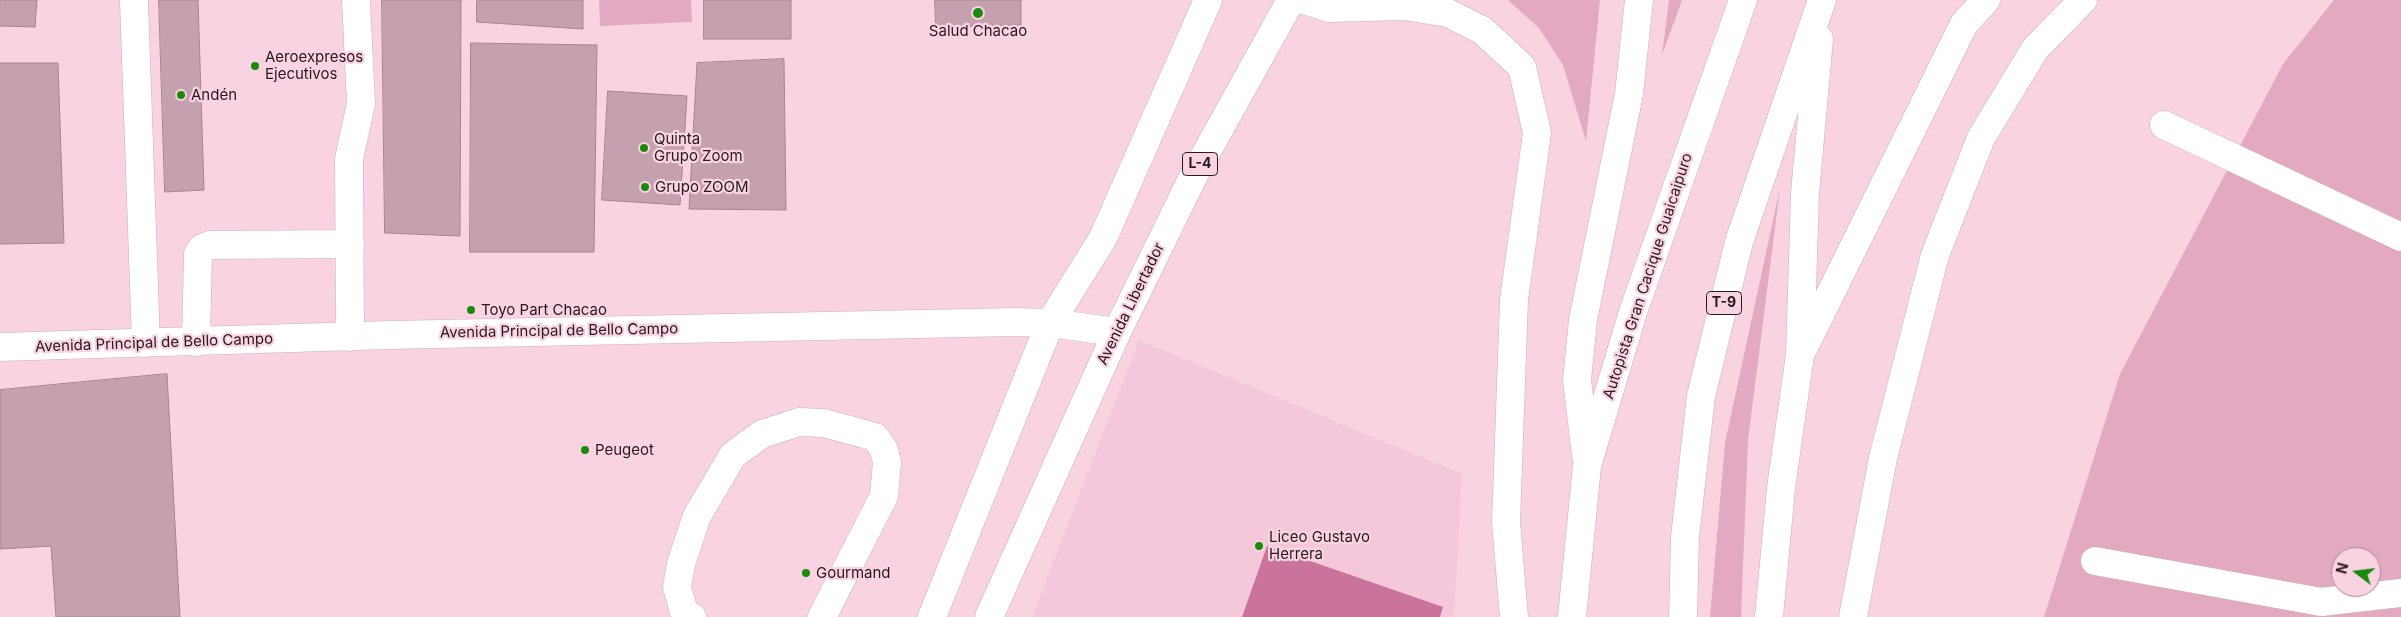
<!DOCTYPE html>
<meta charset="utf-8">
<style>
body{margin:0}
#map{position:relative;width:2401px;height:617px;overflow:hidden;background:#f9d3e2;font-family:Inter,sans-serif}
canvas{display:block}
.north{position:absolute;left:2331px;top:547px;width:50px;height:50px;box-sizing:border-box;background:#f9d3e2;border:1px solid #a58994;border-radius:50%;rotate:285deg;font-size:14px;font-weight:700;line-height:20px;text-align:center;color:#271a20}
.north::after{content:'';display:block;margin:auto;width:18px;height:22px;background:#1a8a0b;clip-path:polygon(50% 0,100% 100%,50% 72%,0 100%)}
</style>
<div id="map">
<canvas width="2401" height="617"></canvas>
<div class="north">N</div>
</div>
<script>
const c = document.querySelector('canvas').getContext('2d');
c.lineJoin = 'round';
function fill(path, color) {
  c.fillStyle = color;
  c.fill(path, 'evenodd');
}
function stroke(path, color, width, dash) {
  c.strokeStyle = color;
  c.lineWidth = width;
  c.lineCap = dash ? 'butt' : 'round';
  c.setLineDash(dash || []);
  c.stroke(path);
}
function drawText(font, color, halo, rows, align = 'center') {
  c.font = font + ' Inter,sans-serif';
  c.lineWidth = 4.5;
  c.setLineDash([]);
  c.textBaseline = 'middle';
  c.strokeStyle = halo;
  c.fillStyle = color;
  for (const [text, x, y, turn = 0] of rows) {
    c.save();
    c.translate(x, y);
    c.rotate((+turn || 0) * Math.PI / 180);
    c.textAlign = isNaN(turn) ? turn : align;
    if (halo) c.strokeText(text, 0, 0);
    c.fillText(text, 0, 0);
    c.restore();
  }
}
fill(new Path2D(`
 M1139,340L1462,474L1454,617H1032Z`), '#f5c7da');
fill(new Path2D(`
 M599,0H691L692,22L600,26Z
 M1508,0H1600L1586,141L1563,65L1539,28Z
 M1669,0H1682L1662,55Z
 M2334,0H2401V617H2044L2120,374L2283,64ZM2341,557H2371V587H2341Z
 M1780,188L1748,440L1741,617H1710L1725,443Z`), '#e2a9c1');
fill(new Path2D(`
 M1267,546L1443,607L1440,617H1242Z`), '#ca749b');
const building = new Path2D(`
 M0,0H37L35,27L0,26Z
 M159,0H198L204,190L165,192Z
 M382,0H461L460,236L385,233Z
 M477,0H583V29L477,22Z
 M704,0H791V39H704Z
 M935,0H1021V25L936,27Z
 M471,43L597,45L594,252H470Z
 M784,59L786,210L689,209L697,63Z
 M0,63H58L64,243L0,244Z
 M608,91L687,96L680,205L602,200Z
 M167,374L180,617H56L51,546L0,549V390Z`);
fill(building, '#c5a1b0');
stroke(building, '#a78492', 1);
const minor = new Path2D(`
 M134,2L146,343
 M2164,125L2401,237
 M350,337L349,159L361,104L356,0
 M196,342L198,254L202,248L210,245L350,244
 M0,347L390,335L1016,322L1050,323L1117,332
 M2095,561L2321,602L2401,593
 M692,617L684,612L677,587L681,564L697,516L733,455L762,434L799,422L824,423L875,437L884,450L887,462L884,496L822,617
 M1853,617L1883,458L1935,255L1981,138L2035,49L2083,0`);
const major = new Path2D(`
 M932,617L1050,323L1103,238L1208,0
 M989,617L1117,332L1195,173L1291,0`);
const highway = new Path2D(`
 M1304,0L1330,8L1404,6L1448,13L1482,30L1522,67L1537,133L1514,300L1506,522L1514,617
 M1804,347L1964,24L1986,0
 M1586,455L1577,380L1583,320L1629,94L1639,0
 M1572,617L1587,466L1633,312L1743,0
 M1683,617L1685,537L1701,396L1739,242L1822,0
 M1769,617L1781,488L1800,355L1805,193L1819,39`);
stroke(minor, '#d0abba', 29);
stroke(major, '#d0abba', 29);
stroke(highway, '#d0abba', 29);
stroke(minor, '#fff', 28);
stroke(major, '#fff', 28);
stroke(highway, '#fff', 28);
for (const [x, y, r, color] of [
 [978,13,6,"#1a8a0b"],
 [255,66,5,"#1a8a0b"],
 [181,95,5,"#1a8a0b"],
 [644,148,5,"#1a8a0b"],
 [645,187,5,"#1a8a0b"],
 [471,310,5,"#1a8a0b"],
 [585,450,5,"#1a8a0b"],
 [1259,546,5,"#1a8a0b"],
 [806,573,5,"#1a8a0b"]
]) {
  const dot = new Path2D();
  dot.arc(x, y, r, 0, 2 * Math.PI);
  c.fillStyle = color;
  c.fill(dot);
  stroke(dot, '#f9d3e2', 2);
}
for (const [x, y, w] of [
 [1200,164,35],
 [1724,303,35]
]) {
  const box = new Path2D();
  box.roundRect(x - w / 2, y - 11.5, w, 23, 4);
  c.fillStyle = '#f9d3e2';
  c.fill(box);
  stroke(box, '#271a20', 1);
}
drawText('bold 14px', '#271a20', null, [
 ["L-4",1200,164],
 ["T-9",1724,303]
]);
drawText('15px', '#271a20', '#f9d3e2', [
 ["Salud Chacao",978,31,"center"],
 ["Aeroexpresos",265,57],
 ["Ejecutivos",265,74],
 ["Andén",191,95],
 ["Quinta",654,139],
 ["Grupo Zoom",654,156],
 ["Grupo ZOOM",655,187],
 ["Toyo Part Chacao",481,310],
 ["Peugeot",595,450],
 ["Liceo Gustavo",1269,537],
 ["Herrera",1269,554],
 ["Gourmand",816,573]
], 'left');
drawText('15px', '#271a20', '#f9d3e2', [
 ["Autopista Gran Cacique Guaicaipuro",1648,276,-72],
 ["Avenida Libertador",1131,304,-64],
 ["Avenida Principal de Bello Campo",559,331,-1],
 ["Avenida Principal de Bello Campo",154,343,-2]
]);
</script>
